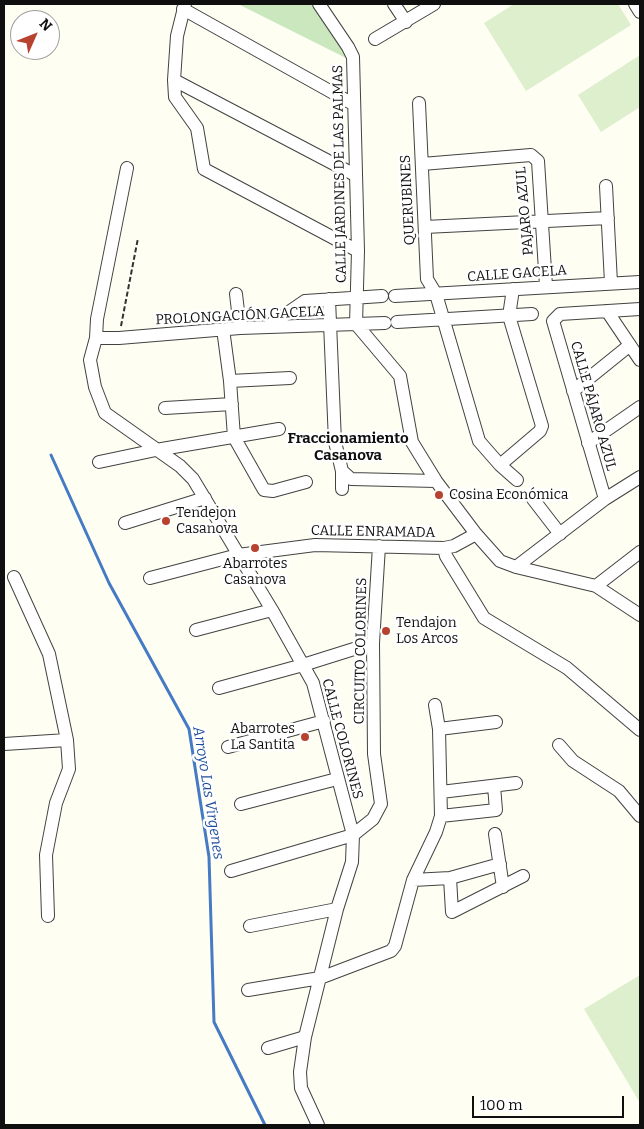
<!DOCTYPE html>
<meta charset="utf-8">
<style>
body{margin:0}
#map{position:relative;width:644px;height:1129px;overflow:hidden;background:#fefef2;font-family:Bitter,serif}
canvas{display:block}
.frame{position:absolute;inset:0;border:5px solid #0f0f0f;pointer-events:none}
.north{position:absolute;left:10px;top:10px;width:50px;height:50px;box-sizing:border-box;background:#fff;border:1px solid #9f9f9f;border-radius:50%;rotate:46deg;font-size:14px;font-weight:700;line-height:20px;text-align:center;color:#0f0f0f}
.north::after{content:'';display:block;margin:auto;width:18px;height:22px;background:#b7422f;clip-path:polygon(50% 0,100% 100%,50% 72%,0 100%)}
.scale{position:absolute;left:472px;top:1096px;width:152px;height:22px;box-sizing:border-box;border:2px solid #0f0f0f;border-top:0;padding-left:6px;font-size:15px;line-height:18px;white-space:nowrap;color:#0f0f0f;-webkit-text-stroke:4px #fff;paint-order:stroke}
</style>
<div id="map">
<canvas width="644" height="1129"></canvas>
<div class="frame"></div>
<div class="north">N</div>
<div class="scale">100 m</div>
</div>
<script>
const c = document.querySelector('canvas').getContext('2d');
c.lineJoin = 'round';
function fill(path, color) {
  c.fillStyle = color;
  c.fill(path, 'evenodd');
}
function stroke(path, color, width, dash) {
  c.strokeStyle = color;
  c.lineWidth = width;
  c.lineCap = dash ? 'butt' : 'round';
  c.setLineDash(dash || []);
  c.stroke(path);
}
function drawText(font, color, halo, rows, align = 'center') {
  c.font = font + ' Bitter,serif';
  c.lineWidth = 5;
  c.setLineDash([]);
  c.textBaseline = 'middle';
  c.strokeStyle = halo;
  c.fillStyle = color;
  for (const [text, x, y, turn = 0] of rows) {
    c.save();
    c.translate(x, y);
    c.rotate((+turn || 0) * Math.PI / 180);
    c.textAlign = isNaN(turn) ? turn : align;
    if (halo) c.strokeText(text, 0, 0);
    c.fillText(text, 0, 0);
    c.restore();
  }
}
fill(new Path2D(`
 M238,4H311L348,59Z`), '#cbe7bd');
fill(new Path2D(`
 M514,4H618L631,25L526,91L484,23Z
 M640,55V107L601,132L578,95Z
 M640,975V1103L584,1009Z`), '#deefce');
stroke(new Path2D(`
 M51,455L109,583L189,729L209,857L214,1022L265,1125`), '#457ac5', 3);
const minor = new Path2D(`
 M185,4L177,36L174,80L175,97L197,128L204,169L358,251
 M319,4L348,47L353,57L358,251L356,324L400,376L412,442L436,481L476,534L500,561L516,567L596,586L640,615
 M394,4L406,22
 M635,4L640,12
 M183,9L353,104
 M375,39L434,4
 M174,80L355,175
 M419,103L427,279L436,294L479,441L500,465L517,480
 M422,164L531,155L538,161L546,286
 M127,168L97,319L96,338L90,360L95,387L105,413L180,466L193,479L272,610L313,683L353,835L352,862L337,909L305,1037L300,1072L301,1088L318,1125
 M606,186L611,283
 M425,227L608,218
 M236,294L240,328
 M395,296L640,282
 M329,299L335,442L342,471V489
 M607,311L640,360
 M397,322L532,314
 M267,327L305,301L382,296
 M223,329L230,381L234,437L264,490L273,491L306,482
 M96,338H119L240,328L385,323
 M230,381L290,378
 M573,391L630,345
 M165,408L232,404
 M588,443L640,407
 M99,462L156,450L279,429
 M500,465L540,431L542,426L509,316L513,289
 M342,471L351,479L436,481
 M533,499L560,534
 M605,499L553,321L560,314L640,309
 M125,523L205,498
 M444,548L446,556L484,618L567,668L640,730
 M516,567L605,499L640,477
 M14,577L49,654L67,740
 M150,578L238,555L315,545L444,548L454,546L476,534
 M596,586L640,552
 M196,630L272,610
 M219,688L303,665L373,643
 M439,729L496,722
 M4,744L67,740L69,769L56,803L46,855L48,916
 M559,745L573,761L619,791L640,816
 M228,747L324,721
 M441,792L516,783
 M241,804L337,779
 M441,816L496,810L494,786
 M495,834L503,887
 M231,871L353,835L373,819L381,804L374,754L373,643L379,546
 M450,878L452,912L523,876
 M413,880L450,878L500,864
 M250,926L337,909
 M248,990L320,978L391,951L395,946L413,880L436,832L441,816L439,729L435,705
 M268,1048L305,1037`);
stroke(minor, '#424242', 14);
stroke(new Path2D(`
 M121,326L138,238`), '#313131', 2, [5, 2.5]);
stroke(minor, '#fff', 12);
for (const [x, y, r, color] of [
 [439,495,5,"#b7422f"],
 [166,521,5,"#b7422f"],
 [255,548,5,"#b7422f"],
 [386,631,5,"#b7422f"],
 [305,737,5,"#b7422f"]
]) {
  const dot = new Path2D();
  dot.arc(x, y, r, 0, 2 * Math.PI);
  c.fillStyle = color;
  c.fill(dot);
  stroke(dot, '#fff', 2);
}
drawText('14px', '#0f0f0f', '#fff', [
 ["CALLE JARDINES DE LAS PALMAS",340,174,-91],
 ["QUERUBINES",408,200,-93],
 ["PAJARO AZUL",525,211,-95],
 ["CALLE GACELA",517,274,-4],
 ["PROLONGACIÓN GACELA",240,316,-3],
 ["CALLE PÁJARO AZUL",593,406,74],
 ["CALLE ENRAMADA",373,532,1],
 ["CIRCUITO COLORINES",361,651,-89],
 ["CALLE COLORINES",342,739,75]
]);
drawText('14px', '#0f0f0f', '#fff', [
 ["Cosina Económica",449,495],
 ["Tendejon",176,513],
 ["Casanova",176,529],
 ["Abarrotes",255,564,"center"],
 ["Casanova",255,580,"center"],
 ["Tendajon",396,623],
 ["Los Arcos",396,639],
 ["Abarrotes",295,729,"right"],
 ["La Santita",295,745,"right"]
], 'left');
drawText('bold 15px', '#0f0f0f', '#fff', [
 ["Fraccionamiento",348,439],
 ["Casanova",348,456]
]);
drawText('italic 15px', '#1f4e9a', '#fff', [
 ["Arroyo Las Virgenes",208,793,81]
]);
</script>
